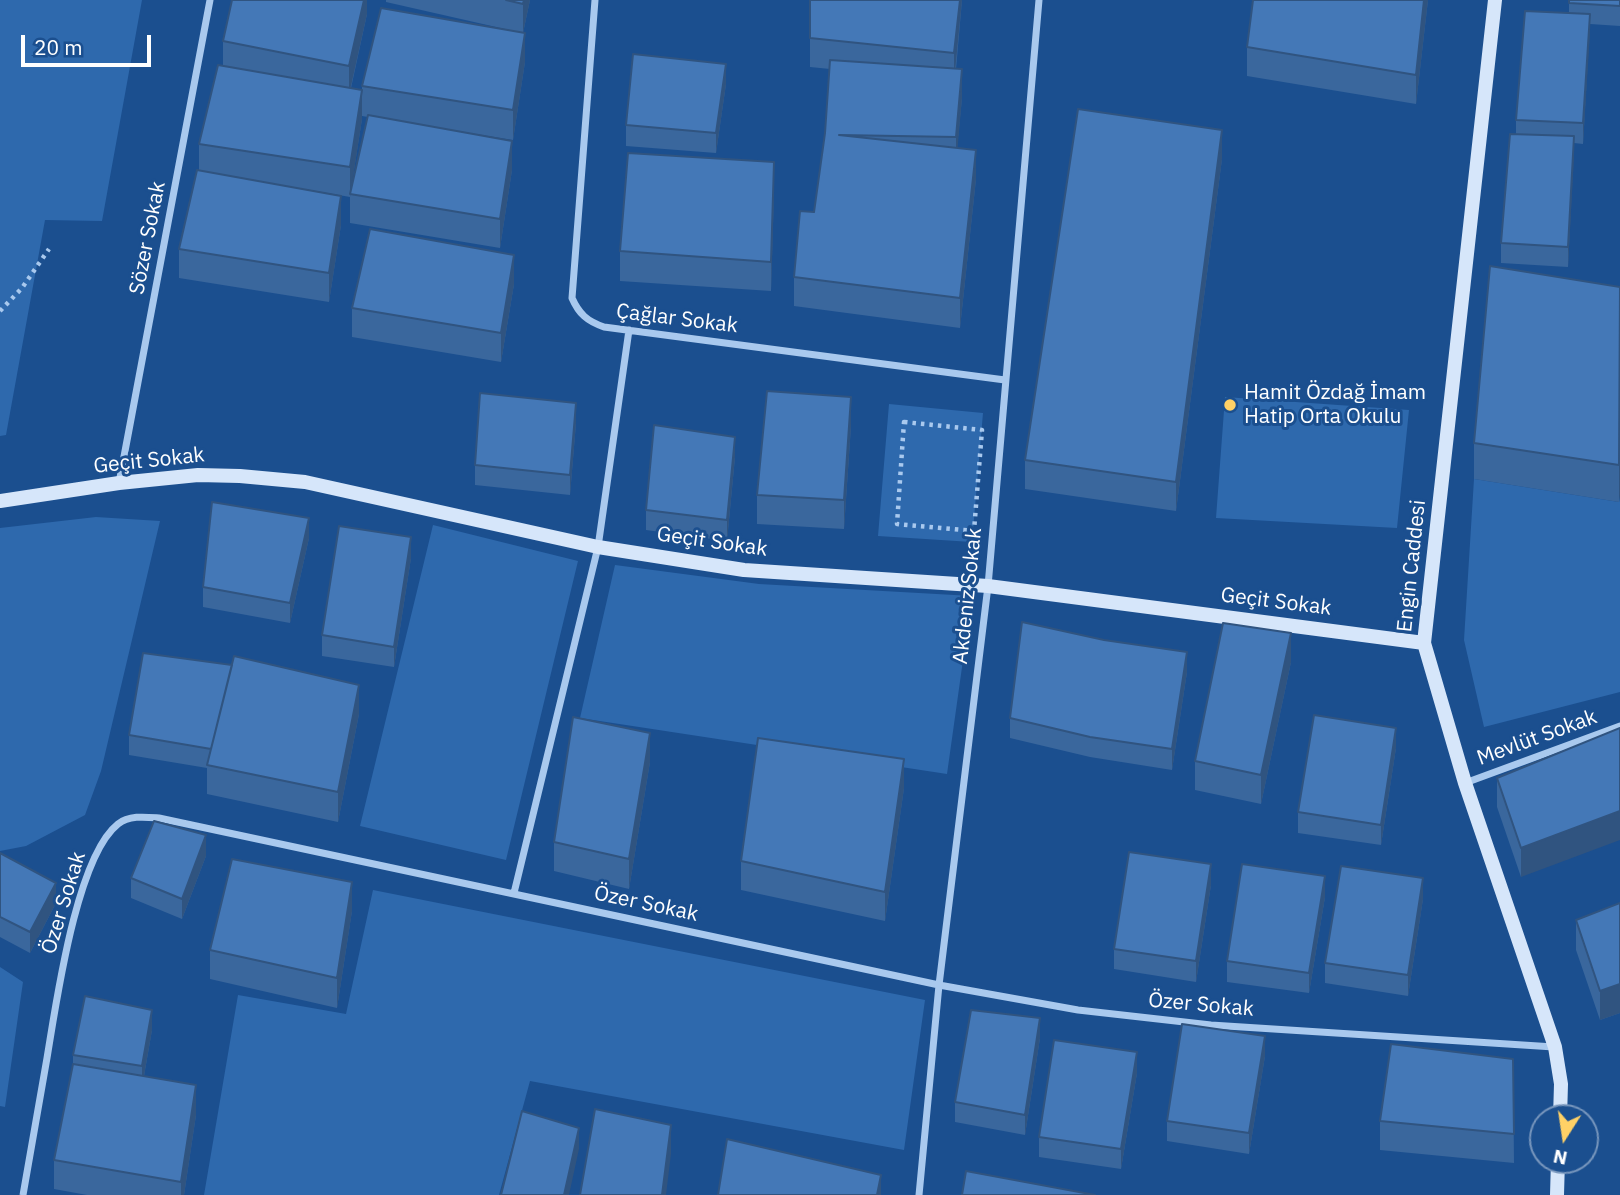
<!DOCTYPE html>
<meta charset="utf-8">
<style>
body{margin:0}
#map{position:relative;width:1620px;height:1195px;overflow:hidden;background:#1b4f8f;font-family:"IBM Plex Sans",sans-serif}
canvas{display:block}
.north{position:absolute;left:1529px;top:1104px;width:70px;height:70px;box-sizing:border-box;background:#1b4f8f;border:2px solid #7695bc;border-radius:50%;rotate:192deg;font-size:19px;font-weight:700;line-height:28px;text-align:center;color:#fff}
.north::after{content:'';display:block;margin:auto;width:24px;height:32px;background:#ffd166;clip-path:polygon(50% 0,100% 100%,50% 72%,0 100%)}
.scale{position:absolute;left:21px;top:35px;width:130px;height:32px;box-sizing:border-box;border:4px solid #fff;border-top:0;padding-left:9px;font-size:21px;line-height:24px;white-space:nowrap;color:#fff;-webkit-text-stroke:5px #1b4f8f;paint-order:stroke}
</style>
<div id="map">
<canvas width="1620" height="1195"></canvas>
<div class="north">N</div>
<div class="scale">20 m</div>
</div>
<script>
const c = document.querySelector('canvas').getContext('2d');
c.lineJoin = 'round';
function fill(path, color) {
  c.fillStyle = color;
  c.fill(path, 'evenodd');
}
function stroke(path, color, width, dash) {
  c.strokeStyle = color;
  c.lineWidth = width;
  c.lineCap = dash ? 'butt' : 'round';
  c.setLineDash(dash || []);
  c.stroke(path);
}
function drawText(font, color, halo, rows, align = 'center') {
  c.font = font + ' "IBM Plex Sans",sans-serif';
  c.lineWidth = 6;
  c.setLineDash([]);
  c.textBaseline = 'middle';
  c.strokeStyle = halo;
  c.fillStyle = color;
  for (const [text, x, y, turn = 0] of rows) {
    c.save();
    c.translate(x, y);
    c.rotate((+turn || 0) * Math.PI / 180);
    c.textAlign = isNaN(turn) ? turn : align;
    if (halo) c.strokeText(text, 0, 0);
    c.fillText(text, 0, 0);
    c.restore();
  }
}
fill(new Path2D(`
 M0,0H142L102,221L45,220L6,435L0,436Z
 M1225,397L1409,410L1397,528L1216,518Z
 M889,404L983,413L972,542L878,536Z
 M1474,479L1619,502L1620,495V692L1484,727L1464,640Z
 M96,517L160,521L101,771L85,815L26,846L0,851V528Z
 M433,525L578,561L506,860L360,826Z
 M615,565L759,584L972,596L947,774L580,718Z
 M373,890L925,1000L904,1150L530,1081L499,1195H204L238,995L346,1014Z
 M0,967L23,982L5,1107L0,1106Z`), '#2e69ad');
stroke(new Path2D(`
 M0,311L22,288L49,249
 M904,422L982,430L974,531L897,524Z`), '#a9c9ee', 4.5, [3.5, 5]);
stroke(new Path2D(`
 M595,0L572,298C579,314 587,321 604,327L1005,380
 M119,483L210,0
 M1465,783L1620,726
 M514,893L598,547L629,330
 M23,1195C31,1149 39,1103 47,1058C56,1005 76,857 118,824C129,815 146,817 159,818L939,985L1078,1010L1211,1025L1554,1047
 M919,1195L939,985L988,586L1039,0`), '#a9c9ee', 7);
stroke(new Path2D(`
 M1495,0L1424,643L1465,783L1555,1047L1561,1084L1560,1118
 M0,501L119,483L198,475L240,476L305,482L598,547L744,570L988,586L1424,643
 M1557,1195L1558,1160`), '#d6e6fa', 14);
fill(new Path2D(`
 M367,0V14L351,88L362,119L351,189L368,117L362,116V86L518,32L386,2V0H530L523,33L525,62L513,140L450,130L512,170L500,248L350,223V197L304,189L341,225L329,302L179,278V249L199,171V144L223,66V41Z
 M810,0H962L956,69L962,98L957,148L976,179L960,328L794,306V277L814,212L825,133L830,69L810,67Z
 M1428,0L1416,104L1247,76V47Z
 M1569,0H1620V26L1590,24L1583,144L1574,143L1568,267L1501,263V243L1516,134V120L1569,13Z
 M726,84L716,153L626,146V125Z
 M1222,159L1176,511L1025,489V460Z
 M774,191L771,291L620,281V251Z
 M514,284L501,362L352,337V308Z
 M1620,287L1619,502L1474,479V443Z
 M576,423L570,495L475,485V465Z
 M851,426L844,529L757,524V495Z
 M735,457L727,541L646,530V510Z
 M309,538L290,623L203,607V587Z
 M411,558L394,667L322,656V635Z
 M1104,640L1187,672L1172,770L1090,757L1010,738V718Z
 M1291,662L1261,804L1195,790V761Z
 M359,714L338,822L207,794V768L129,755V735Z
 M1620,728L1521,877L1497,807V778Z
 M1396,748L1381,845L1298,833V812Z
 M650,762L629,889L554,871V842Z
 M904,788L885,921L741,890V861Z
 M0,853L56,903L30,953L0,937Z
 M206,856L182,919L131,898V878Z
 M1211,885L1196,982L1114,969V949Z
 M1325,897L1309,993L1227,982V961Z
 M1423,899L1408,996L1325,983V963Z
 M1620,903V1013L1600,1020L1576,950V920Z
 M352,911L337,1008L210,979V950Z
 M152,1030L144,1076L196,1115L184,1195H87L54,1189V1160L73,1065V1055Z
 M1040,1038L1025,1135L955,1122V1102Z
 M1265,1056L1249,1154L1167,1141V1121Z
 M1513,1059L1514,1163L1380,1150V1121Z
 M1137,1073L1121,1169L1039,1157V1137Z`), '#3a679d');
fill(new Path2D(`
 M364,0H367V14L349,95V66Z
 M524,0H530L523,33V4Z
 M960,0H962L954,82V53Z
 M1424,0H1428L1416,104V75Z
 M1590,14V34L1583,144V123Z
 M525,33V62L513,140V110Z
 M726,64V84L716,153V133Z
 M962,69V98L956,166V137Z
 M362,90V119L350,197V167Z
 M1222,130V159L1176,511V482Z
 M1574,136V157L1568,267V247Z
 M512,141V170L500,248V219Z
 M976,150V179L960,328V298Z
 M774,162V191L771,291V262Z
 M341,196V225L329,302V273Z
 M514,255V284L501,362V333Z
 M851,397V426L844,529V500Z
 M576,403V423L570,495V475Z
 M735,437V457L727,541V520Z
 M1620,458V495L1619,502V465Z
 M309,518V538L290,623V603Z
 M411,537V558L394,667V647Z
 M1291,633V662L1261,804V775Z
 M1187,652V672L1172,770V749Z
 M359,685V714L338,822V792Z
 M1396,728V748L1381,845V825Z
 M650,733V762L629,889V859Z
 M904,759V788L885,921V892Z
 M1620,811V840L1521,877V848Z
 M206,835V856L182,919V899Z
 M1211,864V885L1196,982V961Z
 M1325,876V897L1309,993V973Z
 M1423,878V899L1408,996V975Z
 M352,882V911L337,1008V978Z
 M56,883V903L30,953V932Z
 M1620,984V1013L1600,1020V991Z
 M152,1010V1030L142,1087V1066Z
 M1040,1018V1038L1025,1135V1115Z
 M1265,1036V1056L1249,1154V1133Z
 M1137,1052V1073L1121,1169V1149Z
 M196,1085V1115L184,1195H181V1182Z
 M671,1125V1154L666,1195H662Z
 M579,1128V1149L569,1195H564Z
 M881,1175V1195H877Z`), '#305480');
const building = new Path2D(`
 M232,0H364L349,66L223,41Z
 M506,0H524L523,4Z
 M810,0H960L954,53L810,38Z
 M1253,0H1424L1416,75L1247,47Z
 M1569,0H1620V6L1569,3Z
 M381,8L525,33L513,110L362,86Z
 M1525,11L1590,14L1583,123L1516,120Z
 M633,54L726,64L716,133L626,125Z
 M830,60L962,69L956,137L839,135L976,150L960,298L794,277L800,211L814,212L825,133Z
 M218,65L362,90L350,167L199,144Z
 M1078,109L1222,130L1176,482L1025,460Z
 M368,115L512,141L500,219L350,194Z
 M1510,134L1574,136L1568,247L1501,243Z
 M628,153L774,162L771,262L620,251Z
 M197,170L341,196L329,273L179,249Z
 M370,229L514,255L501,333L352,308Z
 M1490,266L1620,287L1619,465L1474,443Z
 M767,391L851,397L844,500L757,495Z
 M480,393L576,403L570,475L475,465Z
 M654,425L735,437L727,520L646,510Z
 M212,502L309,518L290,603L203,587Z
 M339,526L411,537L394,647L322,635Z
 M1022,622L1104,640L1187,652L1172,749L1090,737L1010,718Z
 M1223,623L1291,633L1261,775L1195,761Z
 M143,653L232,665L211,749L129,735Z
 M234,656L359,685L338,792L207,765Z
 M1314,715L1396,728L1381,825L1298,812Z
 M573,717L650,733L629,859L554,842Z
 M1620,728V811L1521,848L1497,778Z
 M758,738L904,759L885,892L741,861Z
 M154,821L206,835L182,899L131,878Z
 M1129,852L1211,864L1196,961L1114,949Z
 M0,853L56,883L30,932L0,917Z
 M232,859L352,882L337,978L210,950Z
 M1242,864L1325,876L1309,973L1227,961Z
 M1341,866L1423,878L1408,975L1325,963Z
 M1620,903V984L1600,991L1576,920Z
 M85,996L152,1010L142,1066L73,1055Z
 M971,1010L1040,1018L1025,1115L955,1102Z
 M1182,1024L1265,1036L1249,1133L1167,1121Z
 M1054,1040L1137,1052L1121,1149L1039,1137Z
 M1391,1044L1513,1059L1514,1134L1380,1121Z
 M73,1064L196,1085L181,1182L54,1160Z
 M595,1109L671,1125L662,1195H580Z
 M522,1111L579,1128L564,1195H501Z
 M727,1139L881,1175L877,1195H718Z
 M966,1171L1095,1195H962Z`);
fill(building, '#4478b7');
stroke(building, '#305480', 2);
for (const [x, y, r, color] of [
 [1230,405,7,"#ffd166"]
]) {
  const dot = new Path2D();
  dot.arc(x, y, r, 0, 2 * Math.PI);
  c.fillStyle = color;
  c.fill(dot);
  stroke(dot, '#1b4f8f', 2.5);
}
drawText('21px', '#fff', '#1b4f8f', [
 ["Sözer Sokak",148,238,-79],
 ["Çağlar Sokak",677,319,7],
 ["Geçit Sokak",149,461,-6],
 ["Geçit Sokak",712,542,8],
 ["Engin Caddesi",1412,566,-84],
 ["Akdeniz Sokak",968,596,-84],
 ["Geçit Sokak",1276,602,7],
 ["Mevlüt Sokak",1537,738,-20],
 ["Özer Sokak",64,903,-73],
 ["Özer Sokak",646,904,12],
 ["Özer Sokak",1201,1005,5]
]);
drawText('21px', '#fff', '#1b4f8f', [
 ["Hamit Özdağ İmam",1244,393],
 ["Hatip Orta Okulu",1244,417]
], 'left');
</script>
